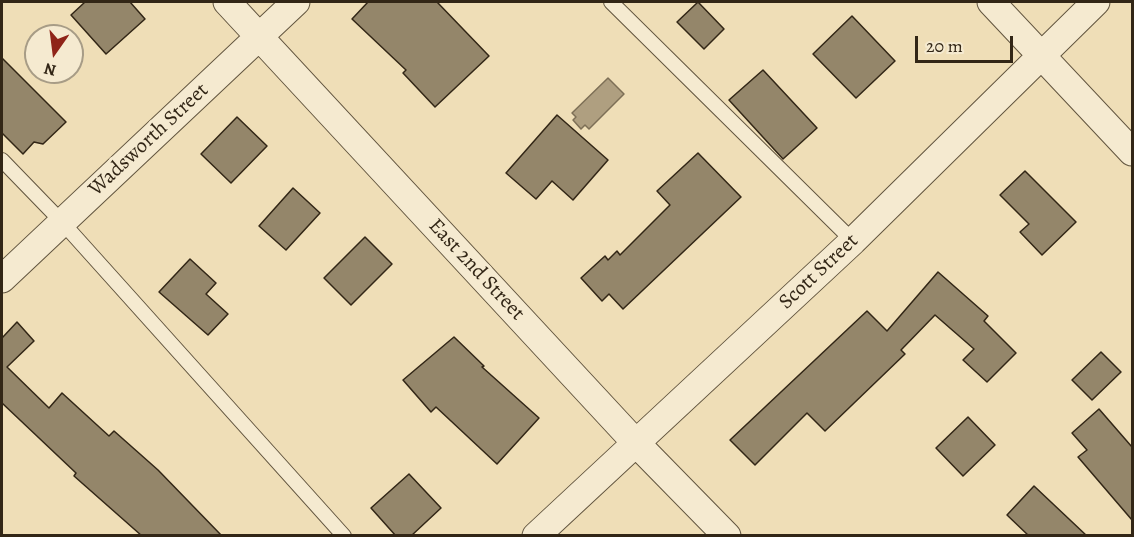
<!DOCTYPE html>
<style>
body{margin:0}
#map{position:relative;width:1134px;height:537px;overflow:hidden;background:#efdeb7;font-family:Alegreya,serif}
canvas{display:block}
.frame{position:absolute;inset:0;border:3px solid #322616;pointer-events:none}
.north{position:absolute;left:24px;top:24px;width:60px;height:60px;box-sizing:border-box;background:#f5ead0;border:2px solid #a79c86;border-radius:50%;rotate:194deg;font-size:16px;font-weight:700;line-height:24px;text-align:center;color:#322616}
.north::after{content:'';display:block;margin:auto;width:21px;height:27px;background:#8f2418;clip-path:polygon(50% 0,100% 100%,50% 72%,0 100%)}
.scale{position:absolute;left:915px;top:36px;width:98px;height:27px;box-sizing:border-box;border:3px solid #322616;border-top:0;padding-left:8px;font-size:18px;line-height:21px;white-space:nowrap;color:#322616;-webkit-text-stroke:4px #f5ead0;paint-order:stroke}
</style>
<div id="map">
<canvas width="1134" height="537"></canvas>
<div class="frame"></div>
<div class="north">N</div>
<div class="scale">20 m</div>
</div>
<script>
const c = document.querySelector('canvas').getContext('2d');
c.lineJoin = 'round';
function fill(path, color) {
  c.fillStyle = color;
  c.fill(path, 'evenodd');
}
function stroke(path, color, width, dash) {
  c.strokeStyle = color;
  c.lineWidth = width;
  c.lineCap = dash ? 'butt' : 'round';
  c.setLineDash(dash || []);
  c.stroke(path);
}
function drawText(font, color, halo, rows, align = 'center') {
  c.font = font + ' Alegreya,serif';
  c.lineWidth = 6;
  c.setLineDash([]);
  c.textBaseline = 'middle';
  c.strokeStyle = halo;
  c.fillStyle = color;
  for (const [text, x, y, turn = 0] of rows) {
    c.save();
    c.translate(x, y);
    c.rotate((+turn || 0) * Math.PI / 180);
    c.textAlign = isNaN(turn) ? turn : align;
    if (halo) c.strokeText(text, 0, 0);
    c.fillText(text, 0, 0);
    c.restore();
  }
}
const water = new Path2D(`
 M608,78L624,94L589,129L585,125L581,129L573,120L576,117L572,113Z`);
fill(water, '#af9f80');
stroke(water, '#7d6f56', 1.5);
const building = new Path2D(`
 M85,2H130L145,19L106,54L71,15Z
 M368,2H437L489,56L435,107L403,73L406,70L352,19Z
 M698,2L724,29L704,49L677,22Z
 M852,16L895,61L856,98L813,54Z
 M2,58L66,122L43,144L34,142L23,154L2,133Z
 M763,70L817,128L783,159L729,100Z
 M557,115L608,160L573,200L552,181L536,199L506,173Z
 M237,117L267,146L231,183L201,154Z
 M698,153L741,197L623,309L609,294L602,301L581,278L605,256L608,260L617,251L620,255L670,205L657,191Z
 M1025,171L1076,222L1042,255L1020,232L1029,224L1000,195Z
 M293,188L320,213L286,250L259,226Z
 M365,237L392,264L351,305L324,278Z
 M190,259L216,283L206,294L228,314L208,335L159,292Z
 M938,272L988,316L984,321L1016,353L987,382L963,360L974,349L935,315L901,350L905,354L825,431L807,413L755,465L730,440L867,311L887,331Z
 M17,322L34,341L7,367L49,408L62,393L109,436L114,431L158,470L222,536H142L74,476L76,473L2,403V338Z
 M454,337L484,366L482,367L539,418L497,464L436,407L431,412L403,380Z
 M1101,352L1121,372L1092,400L1072,380Z
 M1099,409L1132,447V520L1078,457L1087,450L1072,433Z
 M968,417L995,445L963,476L936,448Z
 M409,474L441,508L411,536H396L371,508Z
 M1034,486L1087,536H1029L1007,515Z`);
fill(building, '#94866a');
stroke(building, '#322616', 1.5);
const lane = new Path2D(`
 M611,2L853,241
 M2,160L62,222L344,536`);
const street = new Path2D(`
 M227,2L635,442L727,536
 M991,2L1132,152
 M2,279L296,2
 M536,536L853,241L1096,2`);
stroke(lane, '#61543e', 16);
stroke(street, '#61543e', 29);
stroke(lane, '#f5ead0', 14);
stroke(street, '#f5ead0', 27);
drawText('21px', '#322616', '#f5ead0', [
 ["Wadsworth Street",149,140,-43],
 ["East 2nd Street",476,270,47],
 ["Scott Street",819,272,-43]
]);
</script>
